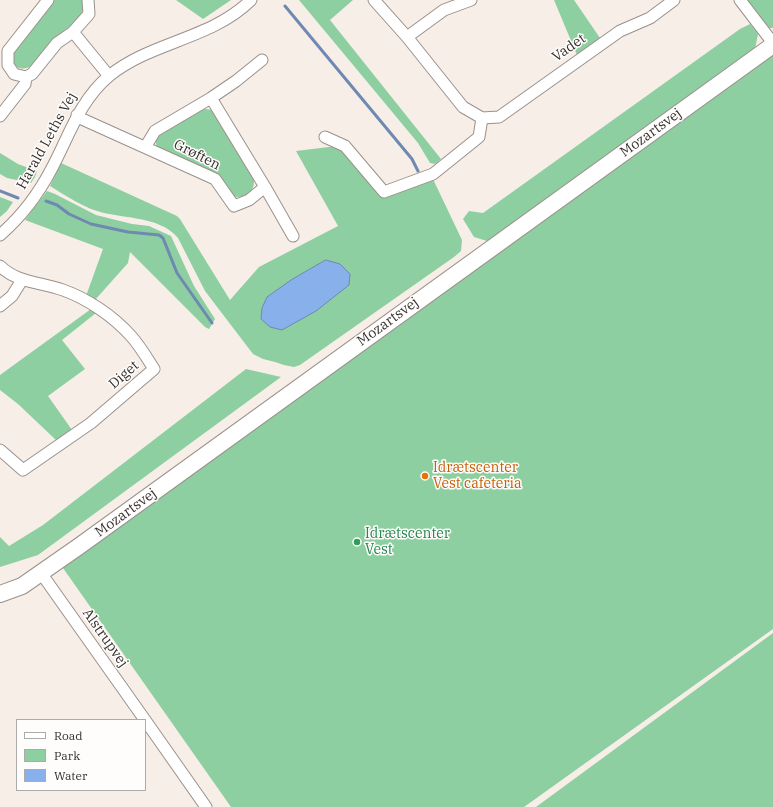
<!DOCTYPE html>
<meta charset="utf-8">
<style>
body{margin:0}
#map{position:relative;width:773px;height:807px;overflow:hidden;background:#f7eee8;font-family:"IBM Plex Serif",serif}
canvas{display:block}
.legend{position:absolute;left:16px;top:719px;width:130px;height:72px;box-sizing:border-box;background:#fffdfc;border:1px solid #adaba9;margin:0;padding:5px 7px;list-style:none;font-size:12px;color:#332f2d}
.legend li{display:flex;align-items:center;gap:8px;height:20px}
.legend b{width:20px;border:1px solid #adaba9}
</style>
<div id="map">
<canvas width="773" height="807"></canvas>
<ul class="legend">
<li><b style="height:5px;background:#fff"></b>Road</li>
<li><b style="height:11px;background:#8dcfa0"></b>Park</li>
<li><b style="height:11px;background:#88b0eb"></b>Water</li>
</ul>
</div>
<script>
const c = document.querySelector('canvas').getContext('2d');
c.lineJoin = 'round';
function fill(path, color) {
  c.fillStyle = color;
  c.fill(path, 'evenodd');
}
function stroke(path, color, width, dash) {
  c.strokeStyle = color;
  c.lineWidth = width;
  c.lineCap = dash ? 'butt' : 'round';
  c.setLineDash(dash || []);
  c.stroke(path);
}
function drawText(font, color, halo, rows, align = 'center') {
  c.font = font + ' "IBM Plex Serif",serif';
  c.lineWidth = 3;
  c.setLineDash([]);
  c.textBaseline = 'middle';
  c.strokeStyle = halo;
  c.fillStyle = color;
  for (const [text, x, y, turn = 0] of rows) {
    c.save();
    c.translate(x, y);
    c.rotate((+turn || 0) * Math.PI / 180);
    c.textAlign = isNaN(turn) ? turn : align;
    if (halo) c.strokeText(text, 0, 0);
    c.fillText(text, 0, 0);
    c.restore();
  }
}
fill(new Path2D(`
 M50,0H83C83,6 84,10 81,15C74,25 62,31 53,40C45,50 35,72 19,68C12,66 11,60 10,53Z
 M176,0H231L203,19Z
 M299,0H353L330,20L441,159L435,164L430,163L418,143Z
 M554,0H574L600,38L577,55Z
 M747,0H773V28H769Z
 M750,24L758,34L755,49L487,241L474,237L463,219L469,211L483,213L740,29Z
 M773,55V629L524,807H231L63,568Z
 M206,109L212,110L216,116L254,180C254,194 246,197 234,197L160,150C155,145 155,142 157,135L199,110Z
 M337,146L345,151L382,198L432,177L462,240L461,251L454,257L300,365L294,367L284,365L275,362L263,359L253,354L205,291L178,238C158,214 119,220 91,209C77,203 63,194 50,186L61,163L177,216L180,219L230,300L259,267L338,226L296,151Z
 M0,153L18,164L37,171L35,177L31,183L7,178L0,174Z
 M47,191L55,194L96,215L132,224L149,226L171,236L194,286L215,319L209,329L205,327L130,252L128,263L95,300L86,296L103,249L25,220Z
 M0,197L13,202L7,211L0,217Z
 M91,309L96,313L62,340L85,369L48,396L72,430L57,441L18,404L0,390V375Z
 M246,369L281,377L38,555L0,567V537L9,546L43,525Z
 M773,633V807H536Z`), '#8dcfa0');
const water = new Path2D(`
 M326,260L340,264L350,274L349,285L316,311L282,330L270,327L261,319L262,308L267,297L291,280Z`);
fill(water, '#88b0eb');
stroke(water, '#6e89b2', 1);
stroke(new Path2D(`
 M285,6L412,159L418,171
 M0,191L18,198
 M46,201L57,205L69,214L91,224L128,232L159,235L163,238L177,273L212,323`), '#6e89b2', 3);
const street = new Path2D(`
 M48,0L8,51V65L14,74L26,77L32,74L57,43L73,32L89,14L88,0
 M374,0L407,37L463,107L482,118L499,117L620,31L650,18L674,0
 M740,0L773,43
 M73,32L109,76
 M407,37L444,10L471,0
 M211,98L265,187L293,236
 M77,115L82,119L215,179L234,206L249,200L265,187
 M0,116L25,84L26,77
 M325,137L345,146L384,192L433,174L479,137L482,118
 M146,146L155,131L211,98L236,81L262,60
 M0,235C21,217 39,193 52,168C69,136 80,100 109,76C152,41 210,40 251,0
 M0,266C17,283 41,282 63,290C88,299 113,316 131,336C140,346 147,358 154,369L91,423L23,470L0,450
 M0,306L12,296L22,280
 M41,573L145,720
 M145,720L206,807`);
const secondary = new Path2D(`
 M0,594L22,586L78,547L773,45`);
stroke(street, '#9a918c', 13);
stroke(secondary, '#9a918c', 18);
stroke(street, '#fff', 11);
stroke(secondary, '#fff', 16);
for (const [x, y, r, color] of [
 [425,476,4,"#e8710a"],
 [357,542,4,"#2e9e5b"]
]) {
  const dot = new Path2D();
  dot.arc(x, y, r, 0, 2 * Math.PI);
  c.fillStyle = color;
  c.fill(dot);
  stroke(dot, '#fffdfc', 1.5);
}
drawText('14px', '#332f2d', '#fffdfc', [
 ["Vadet",569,48,-35],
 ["Mozartsvej",651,133,-36],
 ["Harald Leths Vej",47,141,-61],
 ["Grøften",197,155,27],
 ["Mozartsvej",388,322,-36],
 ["Diget",124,375,-41],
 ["Mozartsvej",126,513,-36],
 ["Alstrupvej",105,638,55]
]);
drawText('14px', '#c56008', '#fffdfc', [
 ["Idrætscenter",433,468],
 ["Vest cafeteria",433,484]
], 'left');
drawText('14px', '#27864d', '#fffdfc', [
 ["Idrætscenter",365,534],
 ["Vest",365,550]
], 'left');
</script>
